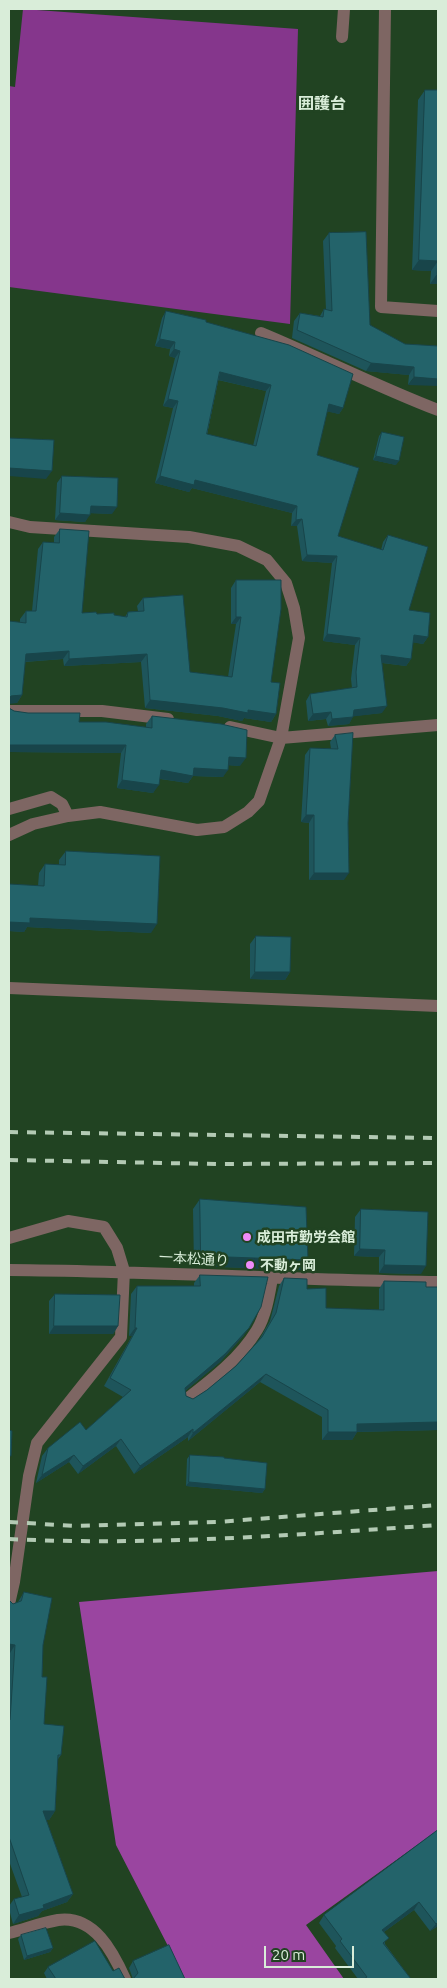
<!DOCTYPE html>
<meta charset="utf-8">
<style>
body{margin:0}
#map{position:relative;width:447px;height:1988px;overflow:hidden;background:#214322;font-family:Ubuntu,sans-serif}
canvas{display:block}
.frame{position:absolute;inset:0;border:10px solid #d9edd9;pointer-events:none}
.scale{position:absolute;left:264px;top:1946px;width:90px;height:22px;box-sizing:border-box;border:2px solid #d9edd9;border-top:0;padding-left:6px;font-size:15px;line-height:18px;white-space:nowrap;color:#d9edd9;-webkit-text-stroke:4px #214322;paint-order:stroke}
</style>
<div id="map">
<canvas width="447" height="1988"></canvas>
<div class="frame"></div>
<div class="scale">20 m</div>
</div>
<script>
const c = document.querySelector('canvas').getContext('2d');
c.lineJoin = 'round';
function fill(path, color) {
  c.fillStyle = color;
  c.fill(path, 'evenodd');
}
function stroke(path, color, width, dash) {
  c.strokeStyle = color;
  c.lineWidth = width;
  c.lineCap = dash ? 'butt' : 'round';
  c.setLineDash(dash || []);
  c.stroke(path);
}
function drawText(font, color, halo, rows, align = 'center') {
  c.font = font + ' Ubuntu,"Noto Sans JP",sans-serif';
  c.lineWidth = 5;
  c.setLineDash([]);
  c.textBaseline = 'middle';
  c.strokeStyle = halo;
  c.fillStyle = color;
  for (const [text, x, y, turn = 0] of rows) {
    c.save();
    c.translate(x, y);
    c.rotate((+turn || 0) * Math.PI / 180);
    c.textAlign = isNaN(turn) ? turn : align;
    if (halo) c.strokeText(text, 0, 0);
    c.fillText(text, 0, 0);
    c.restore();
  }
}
fill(new Path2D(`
 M23,9L298,29L290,324L9,287V86L15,87Z`), '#85368c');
fill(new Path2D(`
 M438,1571V1830L306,1925L344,1979H185L116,1845L79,1602Z`), '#9a45a0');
stroke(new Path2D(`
 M385,9L381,307L438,311
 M342,37L344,9
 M261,333C321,358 378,387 438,410
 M9,522L30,527L189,537L238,546L267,560L286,583L294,608L299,638L281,738L259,801L248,812L224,827L197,830L100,812L68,816L33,824L9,835
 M9,711H102L168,719
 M230,727L281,738L438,725
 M9,809L51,797L62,804L68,816
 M9,988L438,1006
 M9,1238L68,1221L104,1227L117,1248L124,1271L121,1337L37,1443L29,1476L14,1582L9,1604
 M9,1270C152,1271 295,1280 438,1282
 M187,1399C213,1379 240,1358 257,1330C266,1315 269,1295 272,1278
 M9,1933C25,1929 41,1923 58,1920C94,1915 113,1952 125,1979`), '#7e6663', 12);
stroke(new Path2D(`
 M9,1132L438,1138
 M9,1160L216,1164L438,1163
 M9,1522L76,1526L217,1522L438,1505
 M9,1539C152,1546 295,1535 438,1525`), '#b3cab4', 4, [9, 9]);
fill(new Path2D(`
 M425,90H438V284H430L431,271L412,270L418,100Z
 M329,233L370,325L405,344L438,346L408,385L409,375L366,371L292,338L294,321L300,313L320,316L324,309L326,310L323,241Z
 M166,311L206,322L343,408L339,414L327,411L317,455L338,536L381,550L383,542L388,535L409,610L428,637L423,644L413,642L411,659L406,666L382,663V713L353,716L349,724L328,726L326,719L308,721L306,701L310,694L352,688L351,679L355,645L323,641L332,563L302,561L297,526H291L292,513L192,488L189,492L155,483L173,408L163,406L175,358L169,356L170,349L155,346L162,318ZM218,380L266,391L253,446L207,434Z
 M382,432L396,465L373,460L379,436Z
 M62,476L112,514L90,513L85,522L55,520L57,483Z
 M60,529L82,613L125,617L128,612L138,611L137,606L143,598L190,672L228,677L236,624H231V588L236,580L271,682L276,714L271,722L244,718L242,721L218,716L145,708L141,662L64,666L63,659L25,662L22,695L17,703L20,619L26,611H32L38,549L43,542L54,543V537Z
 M9,708L14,711L79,722L146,727V724L152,716L240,766L228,765L223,777L193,776L188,783L160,779L153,793L117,788L121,753L9,752Z
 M353,733L344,880H309V823L301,822L305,755L310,748L331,749L330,742L335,735Z
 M66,851L151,933L27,927L24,932L9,931V884L38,886L39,873L45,864L59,865V860Z
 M256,936L290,972L285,980L250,979V944Z
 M200,1199L301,1270L194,1266L193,1209Z
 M361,1209L421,1274L379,1273V1257L354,1256L355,1217Z
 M200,1275L244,1335L220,1362L185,1391L186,1396L193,1399L207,1390L236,1366L259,1340L270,1321L279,1286L284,1278L307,1289L326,1308L379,1310V1289L384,1281L426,1287H438V1430L357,1432L352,1440H322V1417L260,1382L188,1441V1437L134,1474L116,1446L78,1474L69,1462L36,1483L42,1456L48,1448L86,1430L123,1397L104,1386L132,1336H129L131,1294L137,1286H194V1283Z
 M55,1294L118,1326L113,1334H49V1301Z
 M190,1455L224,1458L265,1489L262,1493L186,1486L187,1459Z
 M24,1592L43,1645L42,1677L44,1724L61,1755L58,1759L55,1811L49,1820L46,1819L73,1894L67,1902L42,1911L38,1916L13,1924L9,1909V1906L14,1899L22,1897L9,1861V1665L13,1604L18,1602Z
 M438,1830V1926L430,1931L414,1910L384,1932L385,1944L411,1979H358L335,1948L336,1946L319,1923L324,1915Z
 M21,1935L53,1948L50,1952L24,1960L18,1939Z
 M133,1961L185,1979H133L129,1968Z
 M48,1967L113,1971L125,1979H129H47L44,1973Z`), '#1e555b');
fill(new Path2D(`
 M419,260L438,261L431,271L412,270Z
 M437,274H438V284H430Z
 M160,339L175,342L170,349L155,346Z
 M174,349L180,351L175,358L169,356Z
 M371,363L414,367L409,375L366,371Z
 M220,372L271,385L266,391L215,379Z
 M414,377L438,379V386L408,385Z
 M168,399L178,401L173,408L163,406Z
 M329,404L343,408L339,414L325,411Z
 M376,456L399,461L396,465L373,460Z
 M9,468L52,471L46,479L9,476Z
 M160,476L195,480L297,506L292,513L192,488L189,492L155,483Z
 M91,506L117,507L112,514L85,513Z
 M60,513L90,515L85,522L55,520Z
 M302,519L297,526H291L296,520Z
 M307,555L337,556L332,563L302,561Z
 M236,617H241L236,624H231Z
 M327,634L360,638L355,645L323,641Z
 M414,635L428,637L423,644L409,642Z
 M69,651L63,659L21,662L26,654Z
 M147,654L141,662L64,666L69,659Z
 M381,655L411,659L406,666L376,662Z
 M22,695L17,703L9,704V699L11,696Z
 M150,700L248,710L276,714L271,722L244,718L242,721L218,716L145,708Z
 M387,706L382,713L349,717L354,710Z
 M331,712L326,719L308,721L313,714Z
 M353,717L349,724L328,726L332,719Z
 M9,745H126L121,753L9,752Z
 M229,757L246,758L240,766L223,765Z
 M194,768L228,770L223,777L193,776L188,783L155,778L161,770Z
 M122,780L159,785L153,793L117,788Z
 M306,815H314L309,823L301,822Z
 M314,873H349L344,880H309Z
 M30,918L157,924L151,933L27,927L24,932L9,931V922Z
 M255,972H290L285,980L250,979Z
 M360,1249L385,1250L379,1257L354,1256Z
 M201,1256L308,1260L301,1270L194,1266Z
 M384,1265L426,1266L421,1274L379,1273Z
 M54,1326H118L113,1334H49Z
 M135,1328H137L132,1336H129Z
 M249,1328L244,1335L220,1362L180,1395L185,1388Z
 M266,1374L260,1382L188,1441L193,1433Z
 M438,1422V1430L352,1432L357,1424Z
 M193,1429L188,1437L134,1474L140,1466Z
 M328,1432H357L352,1440H322Z
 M121,1439L116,1446L78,1474L83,1466Z
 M74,1455L69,1462L36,1483L42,1475Z
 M189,1482L265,1489L262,1493L186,1486Z
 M9,1644L15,1645L10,1653H9Z
 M43,1811H55L49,1820L38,1819Z
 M73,1894L67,1902L42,1911L38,1916L13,1924L19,1915L43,1905Z
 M419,1902L414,1910L377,1937L382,1930Z
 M438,1922V1926L430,1931L436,1924Z
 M53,1948L50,1952L24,1960L27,1956Z`), '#18454a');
const building = new Path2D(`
 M425,90H438V274H437L438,261L419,260Z
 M366,232L370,325L405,344L438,346V379L414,377V367L371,363L297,330L300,313L323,317L324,309L332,311L329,233Z
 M166,311L206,320V322L289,345L353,374L343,408L329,404L317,455L359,468L338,536L383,550L388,535L428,547L409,610L430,613L428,637L414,635L411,659L381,655L387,706L354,710L353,717L332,719L331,712L313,714L310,694L357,687L356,672L360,638L327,634L337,556L307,555L302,519L296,520L297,506L195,480L194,485L160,476L178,401L168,399L180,351L174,349L175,342L160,339ZM220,372L271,385L256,446L207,434Z
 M382,432L404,437L399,461L376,456Z
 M9,438L54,440L52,471L9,468Z
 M62,476L118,478L117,507L91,506L90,515L60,513Z
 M60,529L89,531L82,613L96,612L97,614L114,613V615L127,617L128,612L144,611L143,598L183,595L190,672L232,677L241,617H236V580H281V609L271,682L280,683L276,714L248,710V713L223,708L150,700L147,654L69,659V651L26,654L22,695L11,696L9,699V621L26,623V611H36L43,542L59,543Z
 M9,708L14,711L28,713H80L79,722H106L152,728V716L221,724L247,730L246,758L229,757L228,770L194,768L193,776L161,770L159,785L122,780L126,745H9Z
 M353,733L348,823L349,873H314V815H306L310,748L338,749L335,735Z
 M66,851L160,856L157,924L30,918V923L9,922V884L44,886L45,864L65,865Z
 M256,936L291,937L290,972H255Z
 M200,1199L306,1207L308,1260L201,1256Z
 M361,1209L428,1212L426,1266L384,1265L385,1250L360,1249Z
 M200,1275L268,1277L261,1307L249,1328L225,1354L185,1388L186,1396L193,1399L207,1390L236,1366L262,1337L276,1313L284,1278L307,1279V1289L326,1288V1308L384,1310V1281L426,1282V1287H438V1422L357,1424V1432H328V1410L266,1374L193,1433V1429L140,1466L121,1439L83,1466L74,1455L42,1475L48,1448L80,1422L86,1430L131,1390L110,1378L137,1328H135L137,1286H200Z
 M55,1294L120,1295L118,1326H54Z
 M9,1430L12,1431L11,1456H9Z
 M190,1455L224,1457V1458L267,1463L265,1489L189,1482Z
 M24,1592L52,1598L43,1645L42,1677H47L44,1724L64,1726L61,1755H58L55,1811H43L73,1894L43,1905L44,1908L19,1915L14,1899L29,1895L9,1837V1720H10L15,1645L9,1644V1600L13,1604L21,1601Z
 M438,1830V1922L436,1924L419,1902L382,1930L389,1938L383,1943L411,1979H364L367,1977L340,1941L342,1939L324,1915Z
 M46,1928L53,1948L27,1956L21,1935Z
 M95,1941L113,1971L119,1968L125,1979H129H56L48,1967Z
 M169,1945L185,1979H133L138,1973L133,1961Z`);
fill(building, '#23636a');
stroke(building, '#18454a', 1);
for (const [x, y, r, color] of [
 [247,1237,5,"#ef8bf7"],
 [250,1265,5,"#ef8bf7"]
]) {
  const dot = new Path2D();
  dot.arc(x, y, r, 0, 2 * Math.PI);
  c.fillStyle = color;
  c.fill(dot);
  stroke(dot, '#214322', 2);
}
drawText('bold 14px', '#d9edd9', '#214322', [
 ["成田市勤労会館",257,1237],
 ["不動ヶ岡",260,1265]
], 'left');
drawText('14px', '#d9edd9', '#214322', [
 ["一本松通り",194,1259,3]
]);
drawText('bold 16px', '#d9edd9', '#214322', [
 ["囲護台",322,104]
]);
</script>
